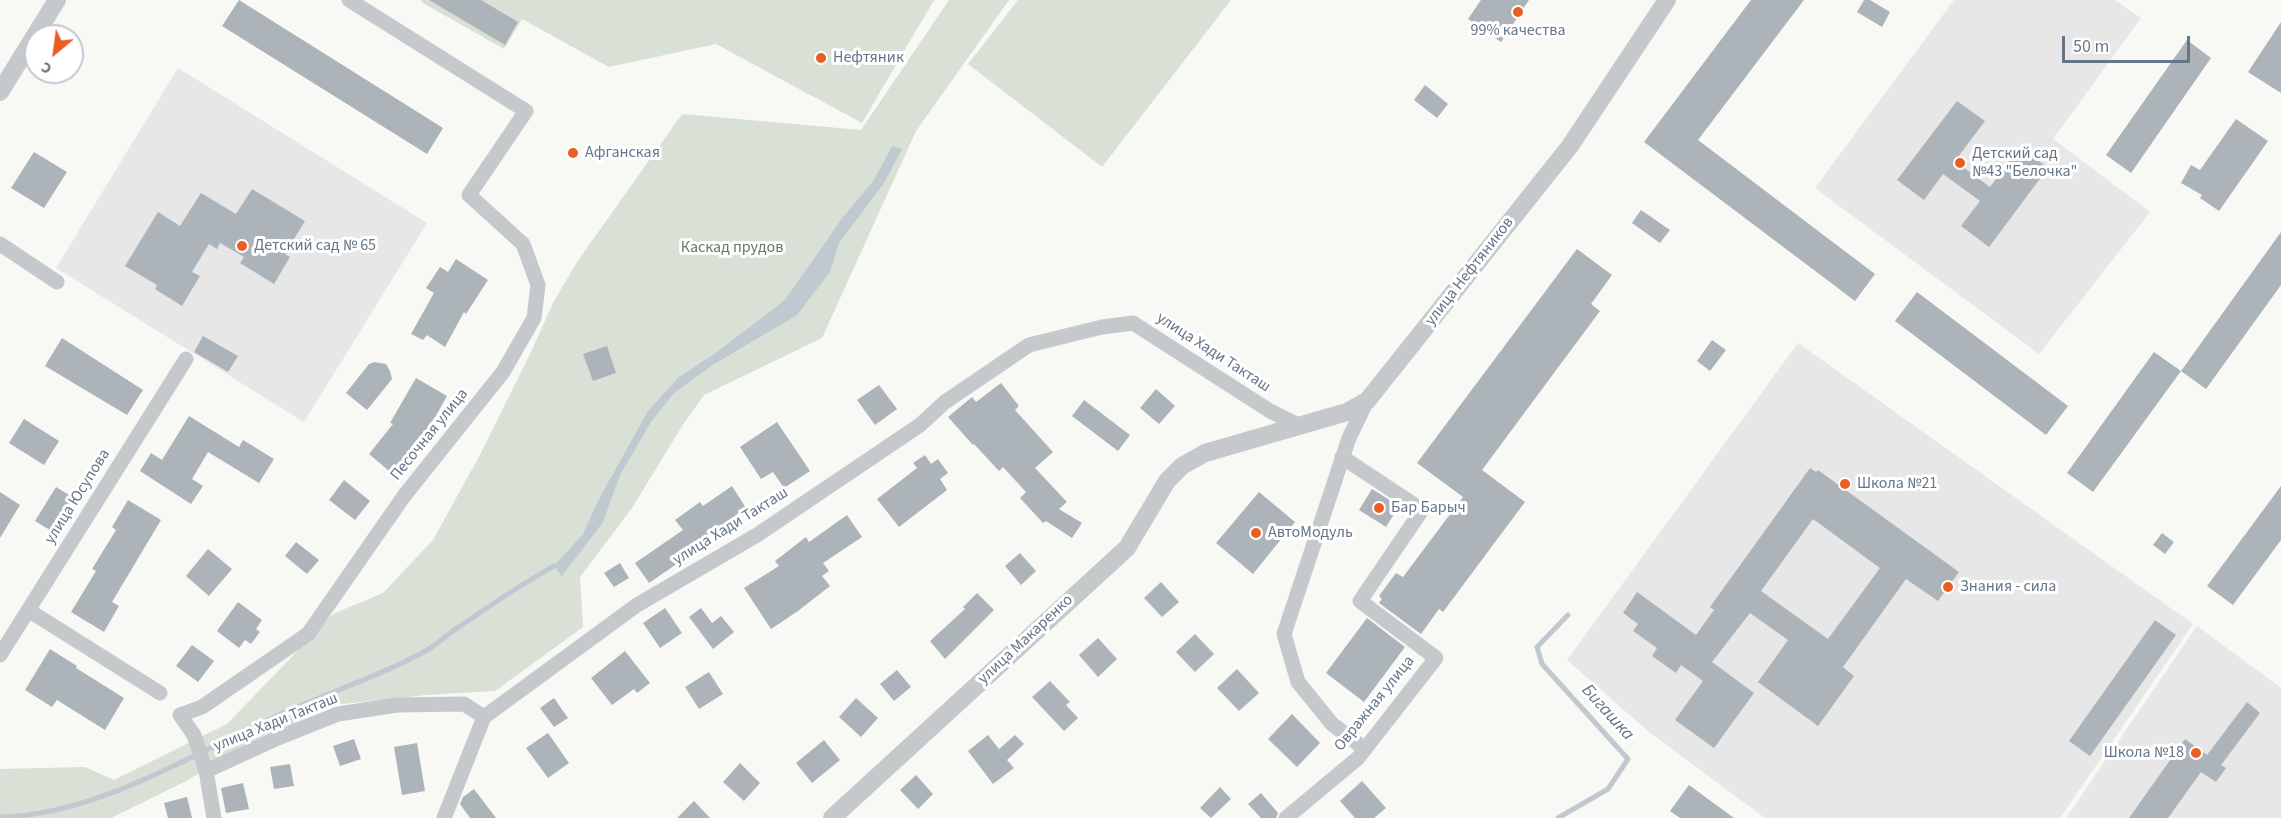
<!DOCTYPE html>
<meta charset="utf-8">
<style>
body{margin:0}
#map{position:relative;width:2281px;height:818px;overflow:hidden;background:#f8f8f5;font-family:"Source Sans 3",sans-serif}
canvas{display:block}
.north{position:absolute;left:24px;top:24px;width:60px;height:60px;box-sizing:border-box;background:#fff;border:2px solid #c2c8cf;border-radius:50%;rotate:209deg;font-size:16px;font-weight:700;line-height:24px;text-align:center;color:#667687}
.north::after{content:'';display:block;margin:auto;width:21px;height:27px;background:#ea5d23;clip-path:polygon(50% 0,100% 100%,50% 72%,0 100%)}
.scale{position:absolute;left:2062px;top:36px;width:128px;height:27px;box-sizing:border-box;border:3px solid #667687;border-top:0;padding-left:8px;font-size:18px;line-height:21px;white-space:nowrap;color:#667687;-webkit-text-stroke:4px #fff;paint-order:stroke}
</style>
<div id="map">
<canvas width="2281" height="818"></canvas>
<div class="north">С</div>
<div class="scale">50 m</div>
</div>
<script>
const c = document.querySelector('canvas').getContext('2d');
c.lineJoin = 'round';
function fill(path, color) {
  c.fillStyle = color;
  c.fill(path, 'evenodd');
}
function stroke(path, color, width, dash) {
  c.strokeStyle = color;
  c.lineWidth = width;
  c.lineCap = dash ? 'butt' : 'round';
  c.setLineDash(dash || []);
  c.stroke(path);
}
function drawText(font, color, halo, rows, align = 'center') {
  c.font = font + ' "Source Sans 3",sans-serif';
  c.lineWidth = 6;
  c.setLineDash([]);
  c.textBaseline = 'middle';
  c.strokeStyle = halo;
  c.fillStyle = color;
  for (const [text, x, y, turn = 0] of rows) {
    c.save();
    c.translate(x, y);
    c.rotate((+turn || 0) * Math.PI / 180);
    c.textAlign = isNaN(turn) ? turn : align;
    if (halo) c.strokeText(text, 0, 0);
    c.fillText(text, 0, 0);
    c.restore();
  }
}
fill(new Path2D(`
 M1954,0H2115L2141,18L2053,139L2150,212L2039,354L1815,188Z
 M178,68L427,223L304,422L56,268Z
 M1798,343L2193,624L2060,818H1765L1649,732L1567,660Z
 M2197,626L2281,688V818H2066Z`), '#e6e7e6');
fill(new Path2D(`
 M422,0H934L862,123L716,44L609,67L522,19L504,49L421,2Z
 M949,0H1009L916,131L822,338L704,395L682,426L632,508L580,577L583,627L495,691L426,695L333,705L244,747L186,781L111,818H0V769L85,767L114,780L227,724L333,614L383,593L433,540L481,453L531,352L553,303L577,262L682,114L861,130Z
 M1018,0H1231L1102,167L968,64Z`), '#d9e0d6');
fill(new Path2D(`
 M892,146L902,149L884,183L839,243L830,272L797,315L711,366L673,394L651,422L620,475L603,522L562,576L554,566L583,534L599,499L648,411L679,377L717,352L785,300L843,217L874,180Z`), '#c0c9cf');
stroke(new Path2D(`
 M0,817C99,815 195,752 283,713C332,691 383,675 429,649C440,642 450,632 462,625C492,604 522,584 554,566
 M1558,818L1608,789L1628,759L1542,664L1537,647L1568,615`), '#c0c9cf', 5);
fill(new Path2D(`
 M239,0L443,128L427,154L222,26Z
 M429,0H481L518,22L505,45Z
 M1481,0H1529L1501,42L1468,19Z
 M1751,0H1804L1698,140L1875,274L1855,301L1644,142Z
 M1864,0H1870L1890,12L1882,27L1857,12Z
 M2281,22V93L2248,72Z
 M2187,40L2211,58L2131,173L2106,155Z
 M1425,85L1448,104L1437,118L1414,100Z
 M1957,101L1985,121L1955,161L1990,187L2020,147L2048,168L1989,247L1961,226L1980,201L1943,174L1924,200L1897,180Z
 M2236,119L2268,141L2219,211L2200,198L2202,195L2181,183L2191,165L2200,170Z
 M34,152L67,172L44,208L11,188Z
 M252,189L305,221L285,254L290,257L274,284L240,263L244,257L220,243L217,249L209,244L192,272L200,276L182,306L155,289L157,285L125,266L158,212L180,226L201,193L236,214Z
 M1641,210L1670,230L1660,243L1632,223Z
 M2281,232V285L2206,389L2181,371Z
 M1577,249L1612,275L1591,304L1600,311L1482,470L1525,502L1443,612L1439,609L1421,634L1379,603L1382,599L1379,596L1396,573L1403,577L1463,497L1417,463Z
 M456,259L488,280L466,314L464,312L445,347L427,335L423,340L411,334L434,293L426,288L440,267L448,272Z
 M1917,292L2068,406L2046,435L1895,321Z
 M203,336L238,356L228,372L194,352Z
 M62,338L143,390L127,415L45,366Z
 M1712,340L1726,350L1710,371L1697,361Z
 M607,346L616,373L593,381L583,354Z
 M2154,352L2181,371L2093,492L2067,473Z
 M374,362L386,364L390,371L392,379L367,410L346,393L369,364Z
 M416,378L447,396L418,448L395,476L369,454L393,424L390,423Z
 M1001,383L1019,406L1015,410L1053,452L1035,468L1067,502L1059,509L1082,523L1072,538L1046,521L1043,523L1020,498L1026,492L1003,467L999,471L974,444L973,445L948,417L972,397L976,402Z
 M879,385L897,409L875,425L857,400Z
 M1156,389L1175,406L1159,424L1140,408Z
 M1084,400L1130,435L1118,451L1072,416Z
 M189,416L239,447L243,440L274,459L259,483L208,452L192,479L203,486L191,504L140,471L151,453L162,460Z
 M24,419L59,441L44,465L9,443Z
 M777,422L810,471L784,488L773,472L761,479L740,447Z
 M925,455L931,464L938,459L948,473L940,479L947,490L899,527L877,499L917,468L913,463Z
 M1810,468L1816,472L1818,470L1959,572L1938,601L1906,579L1843,667L1854,676L1818,726L1758,682L1788,640L1750,613L1712,662L1754,693L1714,748L1675,720L1703,681L1681,665L1676,673L1652,656L1657,648L1633,631L1638,624L1623,613L1637,592L1696,635L1714,610L1710,607ZM1813,519L1880,568L1828,639L1761,591Z
 M344,480L370,501L355,520L329,500Z
 M732,486L746,508L678,557L681,561L649,583L635,563L683,530L675,520L700,502L703,506Z
 M2281,486V540L2233,605L2207,586Z
 M56,487L79,501L58,535L35,521Z
 M1372,489L1399,506L1386,527L1359,510Z
 M0,492L20,505L0,538Z
 M1259,492L1295,522L1253,574L1216,543Z
 M128,500L161,520L112,602L119,606L104,632L71,612L96,571L92,569L116,530L112,527Z
 M847,515L862,537L823,563L829,571L822,576L830,586L798,611L771,629L744,588L779,566L775,561L806,537L809,542Z
 M2162,533L2174,542L2165,554L2153,545Z
 M296,542L319,560L307,574L285,556Z
 M208,549L232,569L209,596L186,576Z
 M1020,553L1036,571L1021,585L1005,566Z
 M620,563L629,578L614,587L604,573Z
 M1161,582L1179,602L1162,617L1144,598Z
 M977,593L994,610L945,659L930,641L965,609L963,607Z
 M238,602L262,620L256,629L260,632L251,644L245,640L239,648L217,631Z
 M665,608L682,633L660,648L643,623Z
 M701,608L712,623L721,616L734,632L713,649L689,617Z
 M1367,618L1405,647L1364,702L1326,673Z
 M2155,620L2176,635L2090,756L2069,741Z
 M1195,634L1214,654L1195,672L1176,652Z
 M1098,638L1117,659L1098,677L1079,655Z
 M192,645L214,661L198,682L176,666Z
 M50,649L77,666L76,668L124,698L105,730L57,700L52,707L25,690Z
 M625,651L650,683L637,693L634,689L612,705L591,678Z
 M1237,669L1259,693L1239,711L1217,688Z
 M897,670L911,687L894,701L880,684Z
 M709,672L723,694L699,709L685,687Z
 M1050,681L1070,702L1066,705L1078,718L1064,731L1032,697Z
 M554,698L568,718L554,727L540,708Z
 M856,698L878,718L861,737L839,717Z
 M2247,702L2260,713L2221,765L2226,768L2216,782L2201,772L2168,818H2129L2185,739L2207,755Z
 M1292,714L1320,743L1297,767L1268,739Z
 M548,733L569,763L548,778L526,748Z
 M988,735L999,749L1015,735L1024,744L1007,760L1014,768L993,784L968,751Z
 M354,739L361,759L340,766L333,746Z
 M824,740L840,760L812,783L796,763Z
 M417,743L425,791L402,795L394,747Z
 M740,763L760,783L744,801L723,782Z
 M290,764L294,786L274,789L270,767Z
 M916,775L933,794L918,809L900,790Z
 M1362,781L1386,808L1374,818H1355L1340,801Z
 M243,783L249,809L226,813L221,788Z
 M1689,785L1734,818H1680L1670,811Z
 M1220,787L1231,799L1211,818L1200,808Z
 M474,789L496,818H470L460,804L463,797Z
 M1261,793L1278,813L1276,818H1261L1248,804Z
 M187,797L192,818H168L164,803Z
 M694,801L710,818H677Z`), '#acb4ba');
stroke(new Path2D(`
 M0,244L57,282
 M28,610L160,693
 M0,655L186,359
 M1365,749L1332,724L1298,682L1284,634L1349,438L1367,401
 M206,771L194,735L180,715L202,707L308,634L404,496L503,372L534,318L538,285L523,244L469,195L526,111L349,0
 M214,818L206,771L278,738L338,714L397,705L464,704L484,717L637,605L757,535L920,425L945,402L1029,345L1102,327L1133,323L1270,411L1300,426
 M444,818L484,717
 M1286,818L1358,758L1436,658L1360,601L1422,510L1342,457`), '#c5c9cc', 15);
stroke(new Path2D(`
 M0,92L57,0
 M832,818L1127,548L1167,481L1182,466L1205,453L1347,412L1367,401L1570,146L1667,0`), '#c5c9cc', 18);
for (const [x, y, r, color] of [
 [1518,12,6,"#ea5d23"],
 [821,58,6,"#ea5d23"],
 [573,153,6,"#ea5d23"],
 [1960,163,6,"#ea5d23"],
 [242,246,6,"#ea5d23"],
 [1845,484,6,"#ea5d23"],
 [1379,508,6,"#ea5d23"],
 [1256,533,6,"#ea5d23"],
 [1948,587,6,"#ea5d23"],
 [2196,753,6,"#ea5d23"]
]) {
  const dot = new Path2D();
  dot.arc(x, y, r, 0, 2 * Math.PI);
  c.fillStyle = color;
  c.fill(dot);
  stroke(dot, '#fff', 2);
}
drawText('16px', '#667687', '#fff', [
 ["99% качества",1518,31,"center"],
 ["Нефтяник",833,58],
 ["Афганская",585,153],
 ["Детский сад",1972,154],
 ["№43 \"Белочка\"",1972,172],
 ["Детский сад № 65",254,246],
 ["Школа №21",1857,484],
 ["Бар Барыч",1391,508],
 ["АвтоМодуль",1268,533],
 ["Знания - сила",1960,587],
 ["Школа №18",2184,753,"right"]
], 'left');
drawText('16px', '#647961', '#fff', [
 ["Каскад прудов",732,248]
]);
drawText('16px', '#667687', '#fff', [
 ["улица Нефтяников",1470,272,-52],
 ["улица Хади Такташ",1213,353,33],
 ["Песочная улица",430,435,-51],
 ["улица Юсупова",78,497,-58],
 ["улица Хади Такташ",731,527,-32],
 ["улица Макаренко",1026,640,-43],
 ["Овражная улица",1375,704,-51],
 ["улица Хади Такташ",276,723,-22]
]);
drawText('italic 18px', '#627783', '#fff', [
 ["Бигашка",1607,713,48]
]);
</script>
